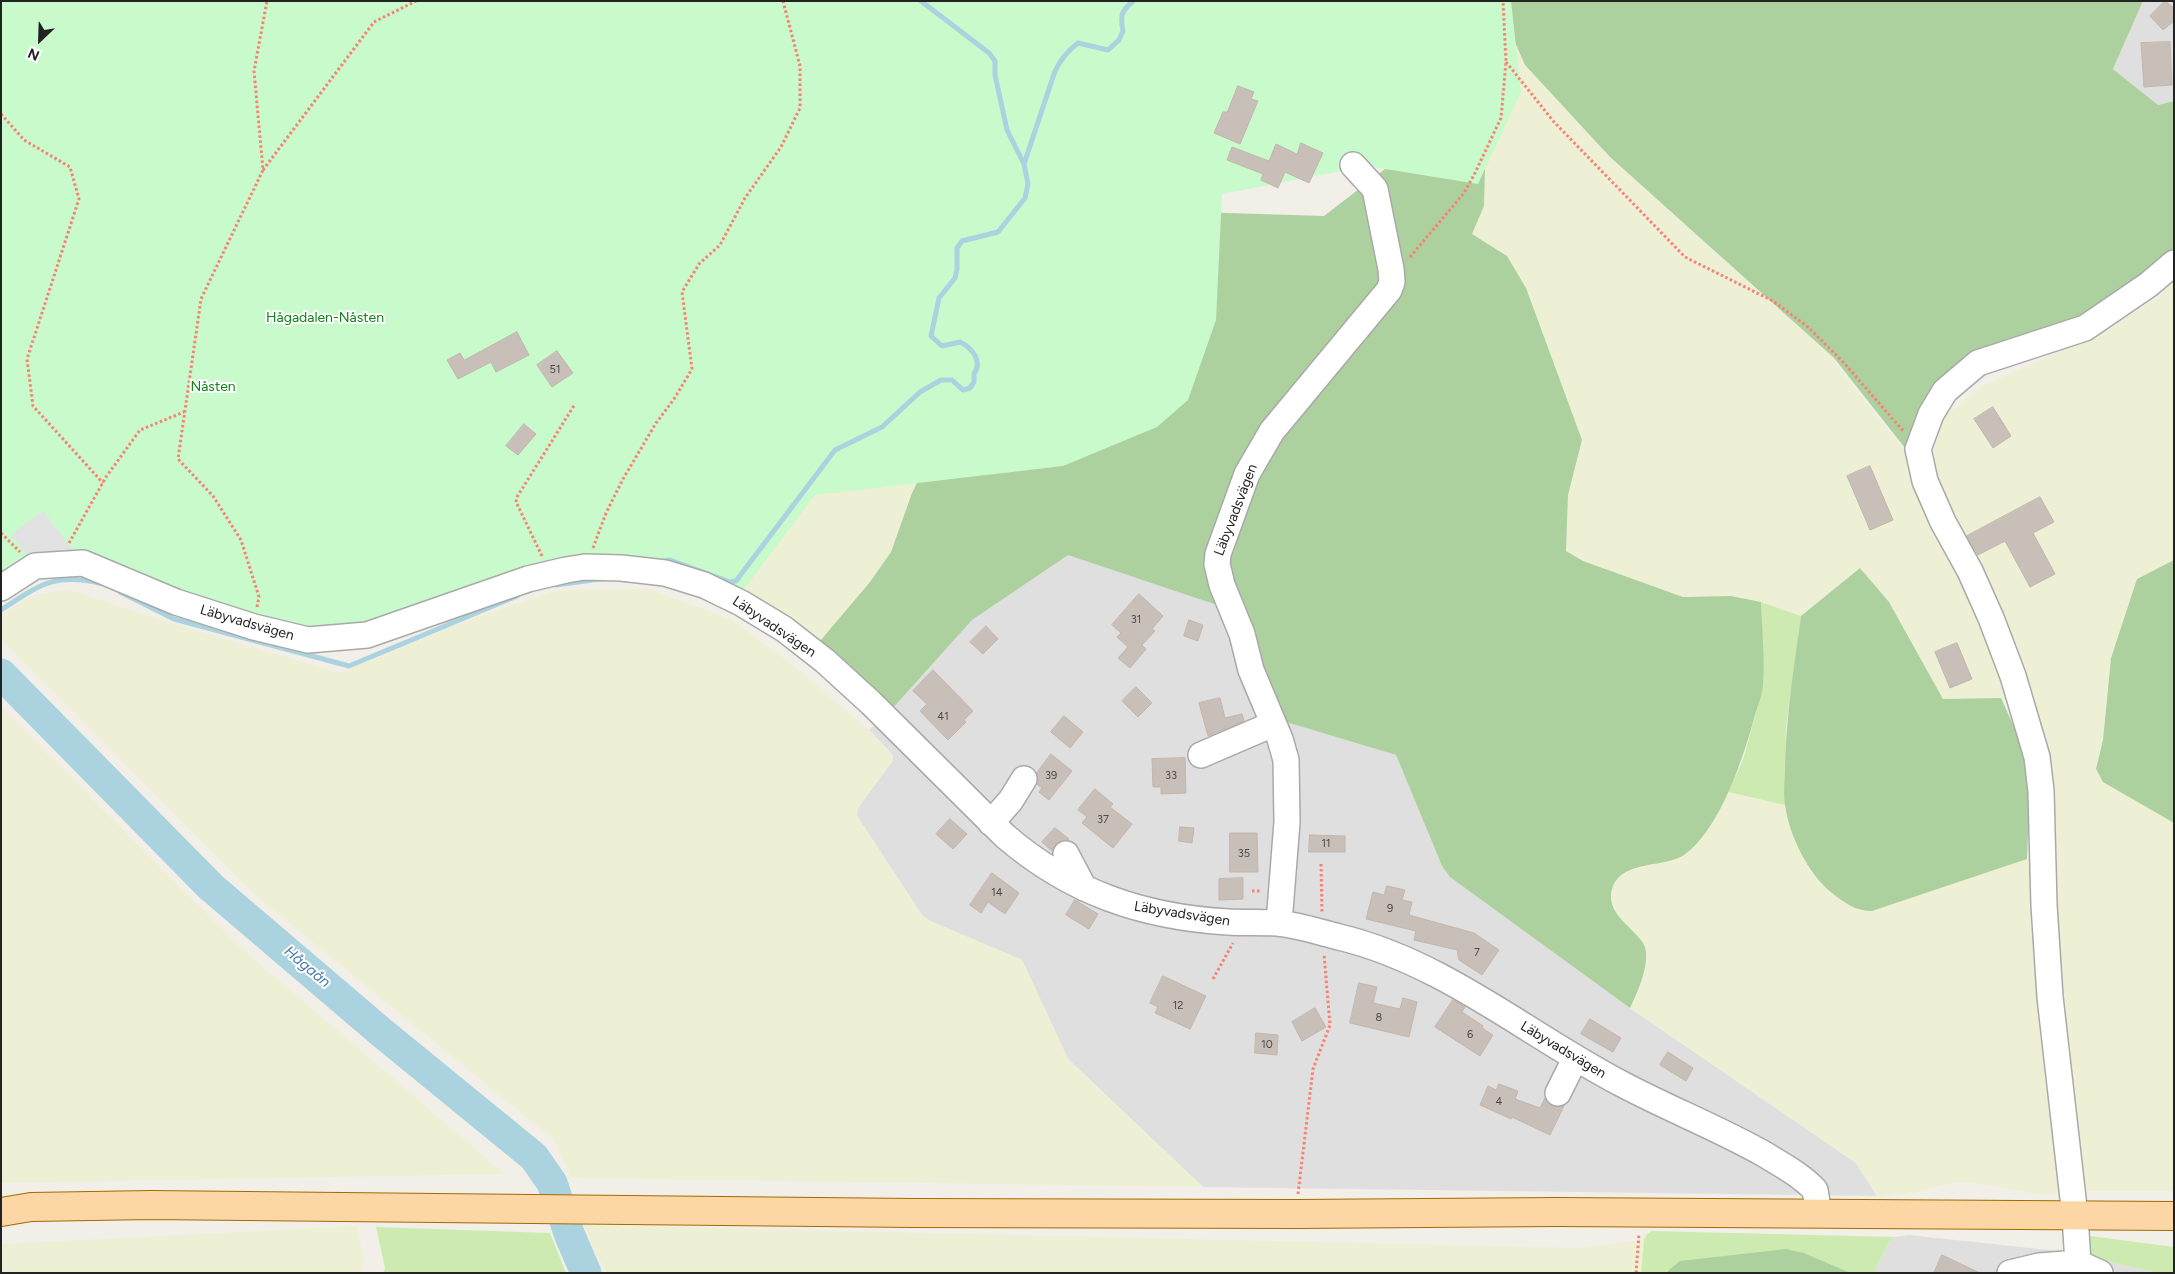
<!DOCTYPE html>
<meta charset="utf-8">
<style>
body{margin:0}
#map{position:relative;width:2175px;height:1274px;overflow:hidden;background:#f2efe9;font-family:Figtree,sans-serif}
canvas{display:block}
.frame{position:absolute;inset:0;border:2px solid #222;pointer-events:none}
.north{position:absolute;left:15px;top:15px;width:50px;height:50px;-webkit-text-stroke:4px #fff;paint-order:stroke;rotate:204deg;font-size:14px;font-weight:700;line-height:20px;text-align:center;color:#222}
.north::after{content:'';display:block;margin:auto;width:18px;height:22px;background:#222;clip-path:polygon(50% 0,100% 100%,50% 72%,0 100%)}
</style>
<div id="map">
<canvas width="2175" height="1274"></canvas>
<div class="frame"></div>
<div class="north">N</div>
</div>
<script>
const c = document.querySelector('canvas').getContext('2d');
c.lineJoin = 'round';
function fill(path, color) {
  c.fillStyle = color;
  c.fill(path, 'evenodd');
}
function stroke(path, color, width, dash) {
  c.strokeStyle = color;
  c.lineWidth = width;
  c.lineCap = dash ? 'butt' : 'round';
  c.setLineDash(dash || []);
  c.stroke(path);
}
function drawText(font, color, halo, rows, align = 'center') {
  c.font = font + ' Figtree,sans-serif';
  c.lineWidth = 4;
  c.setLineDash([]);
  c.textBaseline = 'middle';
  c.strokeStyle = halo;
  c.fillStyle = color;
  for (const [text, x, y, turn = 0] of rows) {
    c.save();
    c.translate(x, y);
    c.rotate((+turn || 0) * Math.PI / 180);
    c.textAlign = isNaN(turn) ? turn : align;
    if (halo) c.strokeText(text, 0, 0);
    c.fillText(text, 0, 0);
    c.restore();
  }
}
fill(new Path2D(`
 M2143,1H2174V101L2158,105L2113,69Z
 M1068,554L1217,605L1286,722L1396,755L1442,866L1451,877L1630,1008L1856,1163L1877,1196L1203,1187L1068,1059L1022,960L930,921L922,915L857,816L858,808L893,760L892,754L869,730L893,708L972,620Z
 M1909,1235L2067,1252L2157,1273H1874L1889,1242L1895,1237Z`), '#e0dfdf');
fill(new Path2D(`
 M1503,15L1525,65L1610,157L1834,358L1837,366L1905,451L1978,388L2105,331L2161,295L2174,275V560L2137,579L2111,658L2103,740L2096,769L2104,782L2174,823V1191H2082L2036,710L2001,698L1943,699L1889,602L1860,568L1801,616L1761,602L1731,596L1683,597L1583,561L1566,551L1568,495L1582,440L1507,255L1472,234L1484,206V154Z
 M1119,67L912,493L891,552L870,582L820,641L732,580Z
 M69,589L157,619L340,673L465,621L557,590L650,589L732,620L788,661L869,730L892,754L893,760L858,808L857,816L922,915L930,921L1022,960L1068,1059L1203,1187L571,1178L553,1139L255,895L1,639V615L31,596Z
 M1,707L240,947L505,1174L1,1183Z
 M1728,792L1785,805L1796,840L1807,867L1814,875L1822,885L1872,911L2043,853L2070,1185L2056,1194L2042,1195L1975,1183L1953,1182L1908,1194L1877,1196L1856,1163L1630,1008L1639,991L1643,943L1620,920L1612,900V888L1618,878L1628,871L1683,856L1708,829Z
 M584,1225L1581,1248L1644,1239L1641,1273H607L593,1248Z
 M357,1226L365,1263L361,1273H1V1244Z`), '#eef0d5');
fill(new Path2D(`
 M1761,602L1801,616L1786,727L1785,805L1728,792L1743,760L1763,687Z
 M376,1227L550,1233L566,1273H383L385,1268Z
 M1652,1231L1895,1237L1889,1242L1874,1273H1851L1804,1253L1667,1270L1665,1273H1641L1644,1239L1647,1234Z
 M2090,1236L2174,1247V1273H2157L2093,1258L2087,1246L2086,1237Z`), '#cdebb0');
fill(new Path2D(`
 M1503,1H2143L2113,69L2158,105L2174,101V265L2158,290L1981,369L1905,448L1834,358L1610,157L1525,65L1503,15Z
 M1462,137L1485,170L1484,206L1472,234L1507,256L1526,288L1582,440L1568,495L1566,551L1583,561L1683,597L1731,596L1761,602C1762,630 1765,659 1763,686C1762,695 1758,706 1755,715C1744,756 1720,830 1684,855C1664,868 1624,860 1613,886C1603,912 1632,926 1643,943C1653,959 1637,994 1630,1008L1450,877L1442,866L1396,755L1286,722L1217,605L1068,555L972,620L893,708L820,641L870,582L891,552L912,493L929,458L1194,212L1324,216L1385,169Z
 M2174,560V823L2103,782L2096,769L2103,740L2111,658L2137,579Z
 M1860,568L1889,602L1943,699L2001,698L2020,740L2030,785L2027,859L1872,911C1855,911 1845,903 1832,893C1808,874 1789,835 1785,805C1783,793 1785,779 1785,767C1786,716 1794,666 1801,616Z
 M1786,1249L1804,1253L1851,1273H1665L1680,1261Z`), '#add19e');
fill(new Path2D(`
 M1,1H1511L1521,92L1478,184L1367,166L1222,194L1216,320L1188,400L1157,427L1063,466L815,495L735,601L674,577L584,572L341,641L89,571L30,570L1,597Z`), '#c8facc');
fill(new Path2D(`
 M43,511L83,563L35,566L11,535Z`), '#e2e2e2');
stroke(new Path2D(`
 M921,1L989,53L995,61V75L1007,130L1024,164
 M663,561L670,560L730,582L736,581L835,450L882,427L920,392L941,380H952L963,390L970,388L974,382V374C983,361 972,348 960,342L942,346L931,336L939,298L955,278L957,269V248L962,241L998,232L1025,198L1028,184L1024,164L1055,71C1061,59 1067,51 1078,43L1108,50L1119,40L1123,31C1120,16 1121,11 1133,1
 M556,585L600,579
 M120,592L174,619L349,666L517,596
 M1,610C41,584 54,572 104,584`), '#aad3df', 5);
stroke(new Path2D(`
 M1,674L211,887L381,1032L534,1157L552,1183L570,1236L586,1273`), '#aad3df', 31);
const building = new Path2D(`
 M2165,1L2174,8V21L2163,30L2150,16Z
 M2170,42L2172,85L2144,87L2141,43Z
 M1238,86L1254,92L1251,99L1258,101L1240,144L1214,133L1223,112H1227Z
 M1301,143L1323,153L1309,183L1285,172L1278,188L1261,180L1263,174L1227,160L1232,147L1269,161L1276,144L1297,154Z
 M517,332L529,355L496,372L491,362L458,379L447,360L460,353L464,360Z
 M557,351L573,373L552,387L537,365Z
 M1993,407L2011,436L1993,448L1974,419Z
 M524,424L536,434L518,455L506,446Z
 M1870,466L1893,520L1870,530L1847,476Z
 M2040,497L2054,522L2033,533L2055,574L2030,587L2005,541L1978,555L1967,536Z
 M1139,594L1163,616L1152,629L1155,631L1142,645L1146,649L1130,668L1118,658L1128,647L1117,637L1121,633L1112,625Z
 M1189,620L1203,625L1198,641L1184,636Z
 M986,626L998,639L983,654L970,642Z
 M1957,643L1972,679L1950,688L1935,652Z
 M933,670L973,711L964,720L966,722L948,740L920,711L927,704L913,691Z
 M1136,687L1152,703L1138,717L1122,701Z
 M1220,698L1225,718L1242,714L1244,721L1208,736L1199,703Z
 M1064,716L1083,732L1070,748L1051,732Z
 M1051,754L1072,771L1049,800L1039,792L1042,788L1037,784V773Z
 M1185,758L1186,793L1161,794V787H1153L1152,759Z
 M1095,789L1113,804L1110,807L1132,824L1113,848L1082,823L1087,817L1078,810Z
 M950,819L967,834L953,849L936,834Z
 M1180,827L1194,828L1192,843L1179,841Z
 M1055,828L1069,839L1059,842L1052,851L1042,842Z
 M1230,833H1257L1258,872H1230Z
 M1310,835L1345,836V852H1309Z
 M992,873L1019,893L1005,914L988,902L981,913L970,905Z
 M1243,878V899L1219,900V879Z
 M1387,886L1405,890L1402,900L1412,902L1409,915L1474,933L1499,950L1482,975L1459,960L1457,950L1414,940L1416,931L1366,919L1373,892L1384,895Z
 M1075,900L1098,914L1089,929L1066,915Z
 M1163,976L1206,996L1190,1029L1155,1013L1158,1007L1150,1003Z
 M1359,983L1377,987L1373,1003L1400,1009L1403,998L1417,1002L1409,1037L1350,1023Z
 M1453,1000L1465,1007L1462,1012L1483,1026L1482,1028L1493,1035L1480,1056L1435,1027Z
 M1315,1008L1326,1027L1302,1041L1292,1022Z
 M1590,1019L1621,1038L1613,1052L1581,1034Z
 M1256,1033L1278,1035L1277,1055L1255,1053Z
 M1668,1052L1693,1068L1686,1081L1660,1065Z
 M1499,1084L1518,1091L1515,1099L1540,1108L1545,1098L1552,1106H1564L1550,1135L1512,1117L1511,1119L1480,1105L1488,1086L1496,1090Z
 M1942,1255L1980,1273H1934Z`);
fill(building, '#c7bfb8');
stroke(building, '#c4b6ab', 1);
const minor = new Path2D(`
 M1,588L35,566L83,563L176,602L254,627L308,640L367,635L528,579L566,570L585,567L621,568L665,573L704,585L741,603L784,629L825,661L871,703L1005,836C1070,892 1142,917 1228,922C1244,923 1261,922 1277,923C1298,925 1319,932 1339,937C1444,962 1528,1035 1622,1084C1669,1109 1718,1128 1764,1154C1782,1165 1801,1175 1815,1190L1819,1214
 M1201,755L1273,724
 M991,823L1011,800L1024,779
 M1066,854L1084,888
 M1279,923L1287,822L1286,760L1280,739L1251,670L1242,634L1222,585L1217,564L1218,554L1247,474L1272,431L1389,290L1392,282L1391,269L1375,189L1353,165
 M1558,1093L1575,1059
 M2010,1273L2039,1266L2078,1263
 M2100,1273L2078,1263L2075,1216L2050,997L2044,905L2041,791L2037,757L2013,676L1991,618L1970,571L1943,522L1925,481L1918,449L1931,414L1945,391L1978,363L2085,328L2148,285L2174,263`);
const major = new Path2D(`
 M1,1212L31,1207L151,1205L913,1213L1296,1214L1556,1212L2174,1216`);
stroke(minor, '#a9a9a9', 28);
stroke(major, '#a06b00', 30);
stroke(new Path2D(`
 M1506,62L1554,122L1685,257L1773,301L1808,327L1845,364L1904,432
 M1,114L24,140L70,167L79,199L27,359L33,406L103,483
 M263,170L374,22L416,1
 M1410,257L1464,193L1475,173L1501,118L1506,62L1503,1
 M1,533L20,552
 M69,543L106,477L140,430L184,412
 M593,548L606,513L623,479L656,423L674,399L692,369L682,292L699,264L720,245L745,198L781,147L800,108V66L783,1
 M542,556L516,502L517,497L575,404
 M257,607L259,597L241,540L213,496L178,459L201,299L263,170L254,71L267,1
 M1321,864L1322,913
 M1252,891H1261
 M1213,979L1233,943
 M1298,1194L1313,1069L1330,1025L1324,954
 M1636,1273L1639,1234`), '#fa8072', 3, [2.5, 2.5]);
stroke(minor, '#fff', 25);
stroke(major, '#fcd6a4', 28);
drawText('11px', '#4b4948', null, [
 ["51",555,370],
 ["31",1136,620],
 ["41",943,717],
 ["39",1051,776],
 ["33",1171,776],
 ["37",1103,820],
 ["11",1326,844],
 ["35",1244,854],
 ["14",997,893],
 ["9",1390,909],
 ["7",1477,953],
 ["12",1178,1006],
 ["8",1379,1018],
 ["6",1470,1035],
 ["10",1267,1045],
 ["4",1499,1102]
]);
drawText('14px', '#0c8416', '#fff', [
 ["Hågadalen-Nåsten",325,318],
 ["Nåsten",213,387]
]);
drawText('14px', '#222', '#fff', [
 ["Läbyvadsvägen",1236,510,-69],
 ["Läbyvadsvägen",247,623,16],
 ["Läbyvadsvägen",774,627,34],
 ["Läbyvadsvägen",1182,914,9],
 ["Läbyvadsvägen",1563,1050,31]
]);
drawText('italic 15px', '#4a7aab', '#fff', [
 ["Hågaån",307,967,40]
]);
</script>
